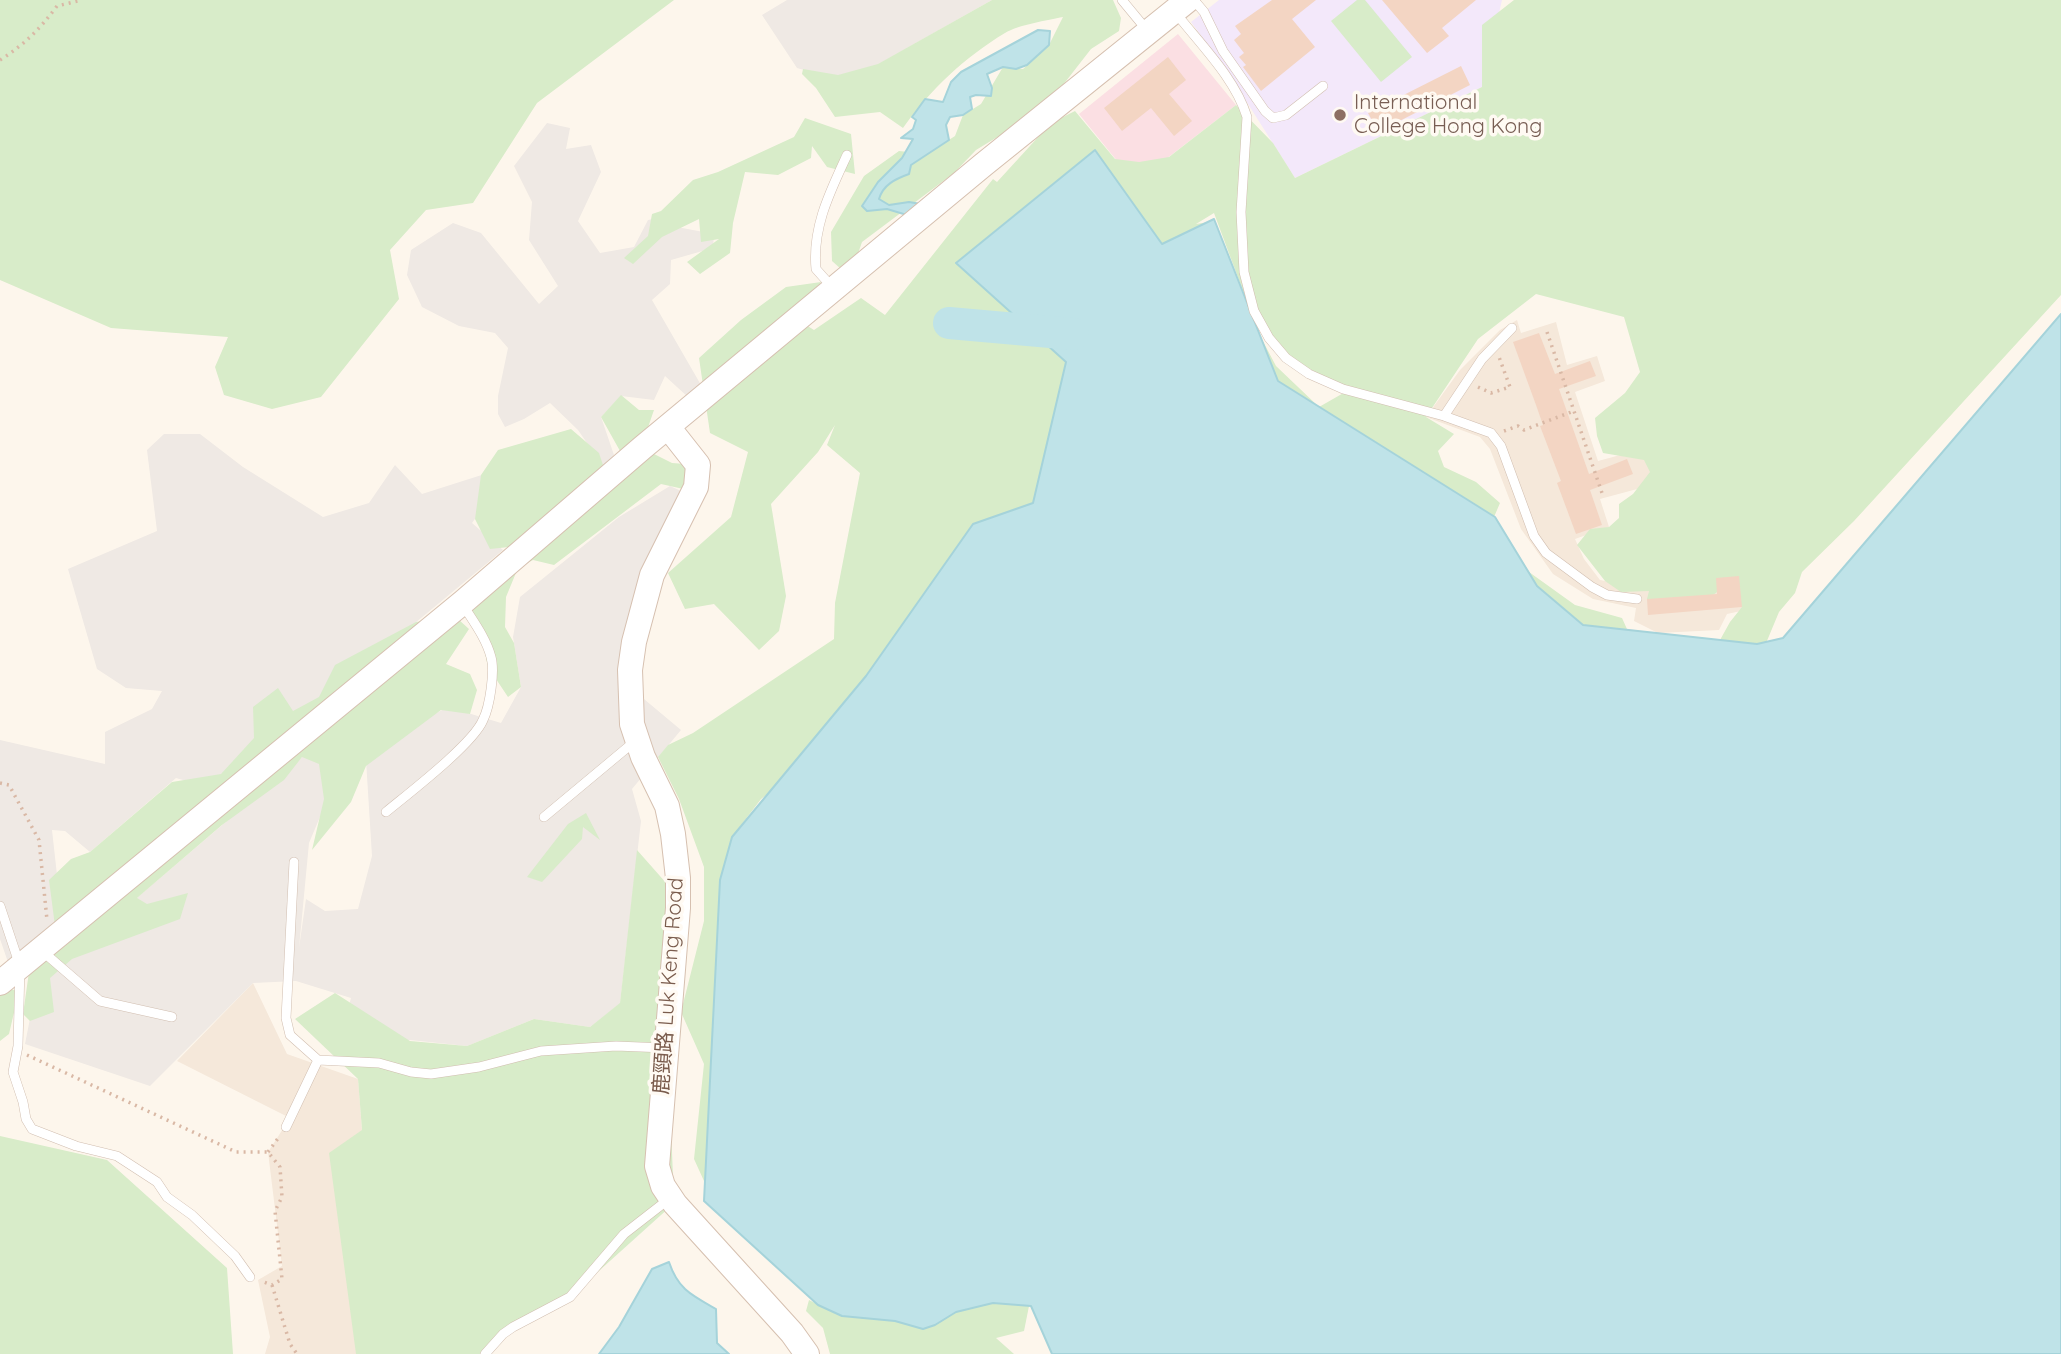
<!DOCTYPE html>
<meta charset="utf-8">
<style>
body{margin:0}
canvas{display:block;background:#fdf6ec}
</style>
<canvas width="2061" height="1354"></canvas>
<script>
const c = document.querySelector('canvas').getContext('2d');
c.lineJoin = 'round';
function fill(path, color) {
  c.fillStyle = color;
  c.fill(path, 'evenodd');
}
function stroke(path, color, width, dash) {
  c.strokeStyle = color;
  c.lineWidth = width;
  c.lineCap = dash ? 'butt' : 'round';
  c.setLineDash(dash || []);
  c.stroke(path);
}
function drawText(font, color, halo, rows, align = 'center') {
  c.font = font + ' Quicksand,"Noto Sans SC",sans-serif';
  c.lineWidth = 7;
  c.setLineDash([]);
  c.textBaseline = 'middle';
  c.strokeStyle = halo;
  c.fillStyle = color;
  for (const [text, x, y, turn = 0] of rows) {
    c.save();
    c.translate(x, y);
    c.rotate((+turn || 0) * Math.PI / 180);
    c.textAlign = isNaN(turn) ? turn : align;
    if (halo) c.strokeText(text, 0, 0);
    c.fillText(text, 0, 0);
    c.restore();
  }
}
fill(new Path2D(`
 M1517,320L1521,333L1556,322L1567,365L1597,356L1605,381L1575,392L1598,461L1654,446L1663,482L1600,499L1609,527L1575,539L1584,559L1600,580L1631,586L1744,571L1750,609L1727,614L1719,630L1658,633L1634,621L1636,608L1593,599L1553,574L1521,529L1490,449L1480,437L1426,417L1460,370L1500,330Z
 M253,983L287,1054L358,1079L362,1130L356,1354H265L270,1337L258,1280L282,1266L268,1152L290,1118L177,1061Z`), '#f5e8da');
fill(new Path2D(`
 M787,0H992L870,69L829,77L797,68L762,15Z
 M547,123L570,128L566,149L591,145L601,172L578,221L600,253L634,247L648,220L670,215L677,227L714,234L713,248L671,260L670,284L652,300L701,385L689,398L665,376L654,400L621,396L601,417L614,455L603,466L578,430L550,403L524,419L505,427L498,414V396L508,348L495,333L459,326L422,307L407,275L411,250L453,223L481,233L539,304L558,286L529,240L532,202L514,166Z
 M164,434H200L243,467L323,517L369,503L395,465L422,494L513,465L472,523L503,550L215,789L176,778L90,852L65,831L52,830L62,920L10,968L0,939V740L105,764V732L152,709L162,691L126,688L97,669L68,569L157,531L147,450Z
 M670,486L692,496L645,592L632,689L681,730L632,789L641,821L620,1004L590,1027L534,1019L467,1046L410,1040L339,1043L351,998L296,981L253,983L150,1086L25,1044L37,983L322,740L325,805L309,843L299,948L306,899L325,911L358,909L372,856L366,760L393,735L448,707L501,723L521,687L513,637L520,597L619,517Z`), '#efe9e4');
fill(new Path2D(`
 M1219,0H1502L1482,87L1295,178L1227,71L1191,22Z`), '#f3e8fa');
fill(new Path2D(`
 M1178,34L1236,105L1135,183L1079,114Z`), '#fbdfe3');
fill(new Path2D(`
 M0,0H674L537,103L473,203L426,210L390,250L399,299L321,397L272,409L224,395L215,367L228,337L111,328L0,280Z
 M992,0H1113L1121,18L1119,31L1091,49L1045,108L976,150L954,173L862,242L850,277L832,261L831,232L864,176L899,151L927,154L955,136L963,115L981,104L1003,67L1023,69L1049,45L1063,17C1048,20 1018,25 1005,33C965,57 930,90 903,128L880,112L835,117L816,88L802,74L803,69L838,75L878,64Z
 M1357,0H1365L1412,57L1381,82L1331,21Z
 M1514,0H2061V295L1854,521L1802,572L1795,593L1779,612L1764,648L1731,654L1720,640L1730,622L1742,607L1733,585L1717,592L1701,604L1684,600L1647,599L1649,591L1621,592L1605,581L1577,545L1590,529L1609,527L1619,518V504L1633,494L1650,472L1644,460L1603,453L1597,436L1595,418L1625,393L1640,372L1624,317L1536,294L1478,339L1426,417L1454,434L1438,451L1444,467L1476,482L1500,503L1494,517L1529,572L1575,605L1622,618L1631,638L1624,648L1113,366L1050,432L1030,516L803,766L761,799L732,837L709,1192L694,1159L704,1064L681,1012L704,921V867L679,799L658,757L668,745L693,733L834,639L835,603L860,473L827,445L835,425L818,452L771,504L786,596L779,631L759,650L714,604L685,609L668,573L731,517L748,452L710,433L699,358L741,320L786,287L821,282L798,320L814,330L861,298L885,315L993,179L997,182L1051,123L1075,111L1115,159L1139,162L1169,157L1236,105L1273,143L1295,178L1482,87V25ZM1214,213L1246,299L1282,353L1347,391L1319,407L1276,366L1221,262L1209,222L1196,224Z
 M805,118L851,134L855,174L827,167L812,146L811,158L778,175L745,172L733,223L730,253L700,274L687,262L719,239L701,242L699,219L662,237L633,264L624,258L648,236L652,214L661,211L693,180L718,172L794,137Z
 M621,395L639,410H654L644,439L620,451L601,417Z
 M571,429L599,453L604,468L509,547L490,549L475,519L481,475L498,450Z
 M650,452L672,463L698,465L688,490L661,484L554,565L533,560L518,568L506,597L505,627L514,643L521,687L508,697L488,667L481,634L468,606Z
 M443,618L458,619L469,629L446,664L470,674L477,690L470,714L441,710L366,766L351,802L312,850L324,799L319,764L302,757L284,780L222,825L137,898L147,904L188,893L180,919L72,959L50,978L54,1012L30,1021L23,1014L29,972L55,926L49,880L71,859L90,852L172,782L221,774L254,738L253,707L278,688L293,711L319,697L335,665L416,622Z
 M586,813L600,840L583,827L582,839L542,882L527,877L568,824Z
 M637,850L675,893L668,1051L673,1177L681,1197L570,1297L503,1334L482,1354H356L329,1153L362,1130L358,1079L295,1019L335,993L410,1041L467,1046L534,1019L590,1027L620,1003Z
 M0,987L19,991L9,1034L0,1041Z
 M0,1136L107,1160L227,1268L233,1354H0Z
 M809,1300L839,1315L935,1325L956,1312L993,1303L1029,1306L1024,1331L996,1338L1014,1354H830L823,1328L806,1311Z`), '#d8ecc9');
const water = new Path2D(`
 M1038,30L1050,31L1049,45L1027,65L1016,69L1003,67L987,74L992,88L991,96L976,95L970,97L972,109L963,115L950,117L946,125L949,140L911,165L909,174C895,179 883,185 879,199L889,205L909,202L921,204L907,215L887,209L867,211L862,206L878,182L902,158L913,139L901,138L913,129L916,120L912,117L925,99L943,102L951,82L961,72Z
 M1095,150L1162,244L1214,219L1278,381L1495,517L1537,586L1583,625L1757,644L1783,638L2061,314V1354H1052L1031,1306L993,1303L956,1312L935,1325L923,1329L895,1321L842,1316L818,1305L704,1201L720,880L732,837L866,676L973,524L1033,503L1066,362L956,263Z
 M669,1262C678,1289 691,1295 716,1309L717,1343L729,1354H599L619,1327L652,1269Z`);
fill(water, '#bfe3e8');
stroke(water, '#a5d3da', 2);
stroke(new Path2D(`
 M949,323L1073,334`), '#bfe3e8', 32);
fill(new Path2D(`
 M1272,0H1316L1292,19L1315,47L1261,91L1243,67L1246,65L1239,57L1244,53L1234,40L1241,34L1235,26Z
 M1382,0H1476L1442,28L1449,36L1427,53Z
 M1168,57L1186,80L1169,94L1192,121L1174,136L1151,108L1122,131L1104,108Z
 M1461,66L1470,85L1378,132L1368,113Z
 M1539,333L1555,374L1590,361L1596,376L1559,389L1589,474L1627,459L1633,474L1590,490L1602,525L1576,534L1557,483L1561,481L1540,426L1543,425L1536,405L1513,342Z
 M1739,576L1742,607L1648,615L1647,599L1717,594L1716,578Z`), '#f3d5c3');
const lane = new Path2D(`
 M1122,0L1146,29
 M1194,0L1204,12L1223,51L1265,111L1273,118L1286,115L1323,86
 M1175,12C1200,44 1235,78 1247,117L1241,212L1244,272L1254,311L1269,338L1286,358L1309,374L1343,389L1444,416L1491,433L1501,446L1534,536L1546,553L1592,587L1607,595L1637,599
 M832,287L816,269C812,227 830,192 847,155
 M1444,416L1482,359L1512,328
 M386,812C409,793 473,744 483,720C490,706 495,671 491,657C486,638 473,621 463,605
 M544,817L634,742
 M294,862L286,1018L290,1035L318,1060
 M0,906L20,966L18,1046L13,1072L23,1102L26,1119L32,1129L76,1146L117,1156L157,1182L167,1197L192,1215L235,1256L250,1277
 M41,950L100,1001L172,1017
 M286,1127L318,1060L379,1063L411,1072L431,1074L479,1067L541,1051L616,1046L665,1048
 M485,1354L503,1334L513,1327L570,1297L624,1234L669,1199`);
const secondary = new Path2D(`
 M668,427L698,465L696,487L652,575L634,642L630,670L632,724L643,757L667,806L673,834L678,878V908L657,1166L663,1186L675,1204L792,1333L807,1354
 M0,983L462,603L642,448L983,165L1188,0`);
stroke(lane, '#d1beb0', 10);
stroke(secondary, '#d6c0b0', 26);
stroke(new Path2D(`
 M0,60C24,45 40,29 57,6L82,0
 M1547,332L1602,493
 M1478,387L1491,393L1510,387L1499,357
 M1504,431L1518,426L1524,430L1574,411
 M0,783L9,785L39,840L47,920
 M27,1055L236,1152H268L280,1167L282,1197L275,1211L282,1279L272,1285L261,1281
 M268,1152L279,1137
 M272,1285L290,1344L297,1354`), '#d9b8a5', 3.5, [2, 5]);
stroke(lane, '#fff', 9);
stroke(secondary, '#fff', 24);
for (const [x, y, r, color] of [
 [1340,115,7,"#8d6e63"]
]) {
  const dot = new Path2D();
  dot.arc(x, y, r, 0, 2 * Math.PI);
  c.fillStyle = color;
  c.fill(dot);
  stroke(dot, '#fffaf3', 2.5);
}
drawText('21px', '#785e54', '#fffaf3', [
 ["International",1354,103],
 ["College Hong Kong",1354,127]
], 'left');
drawText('21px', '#7a5c4d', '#fffaf3', [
 ["鹿頸路 Luk Keng Road",669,986,-86]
]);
</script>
